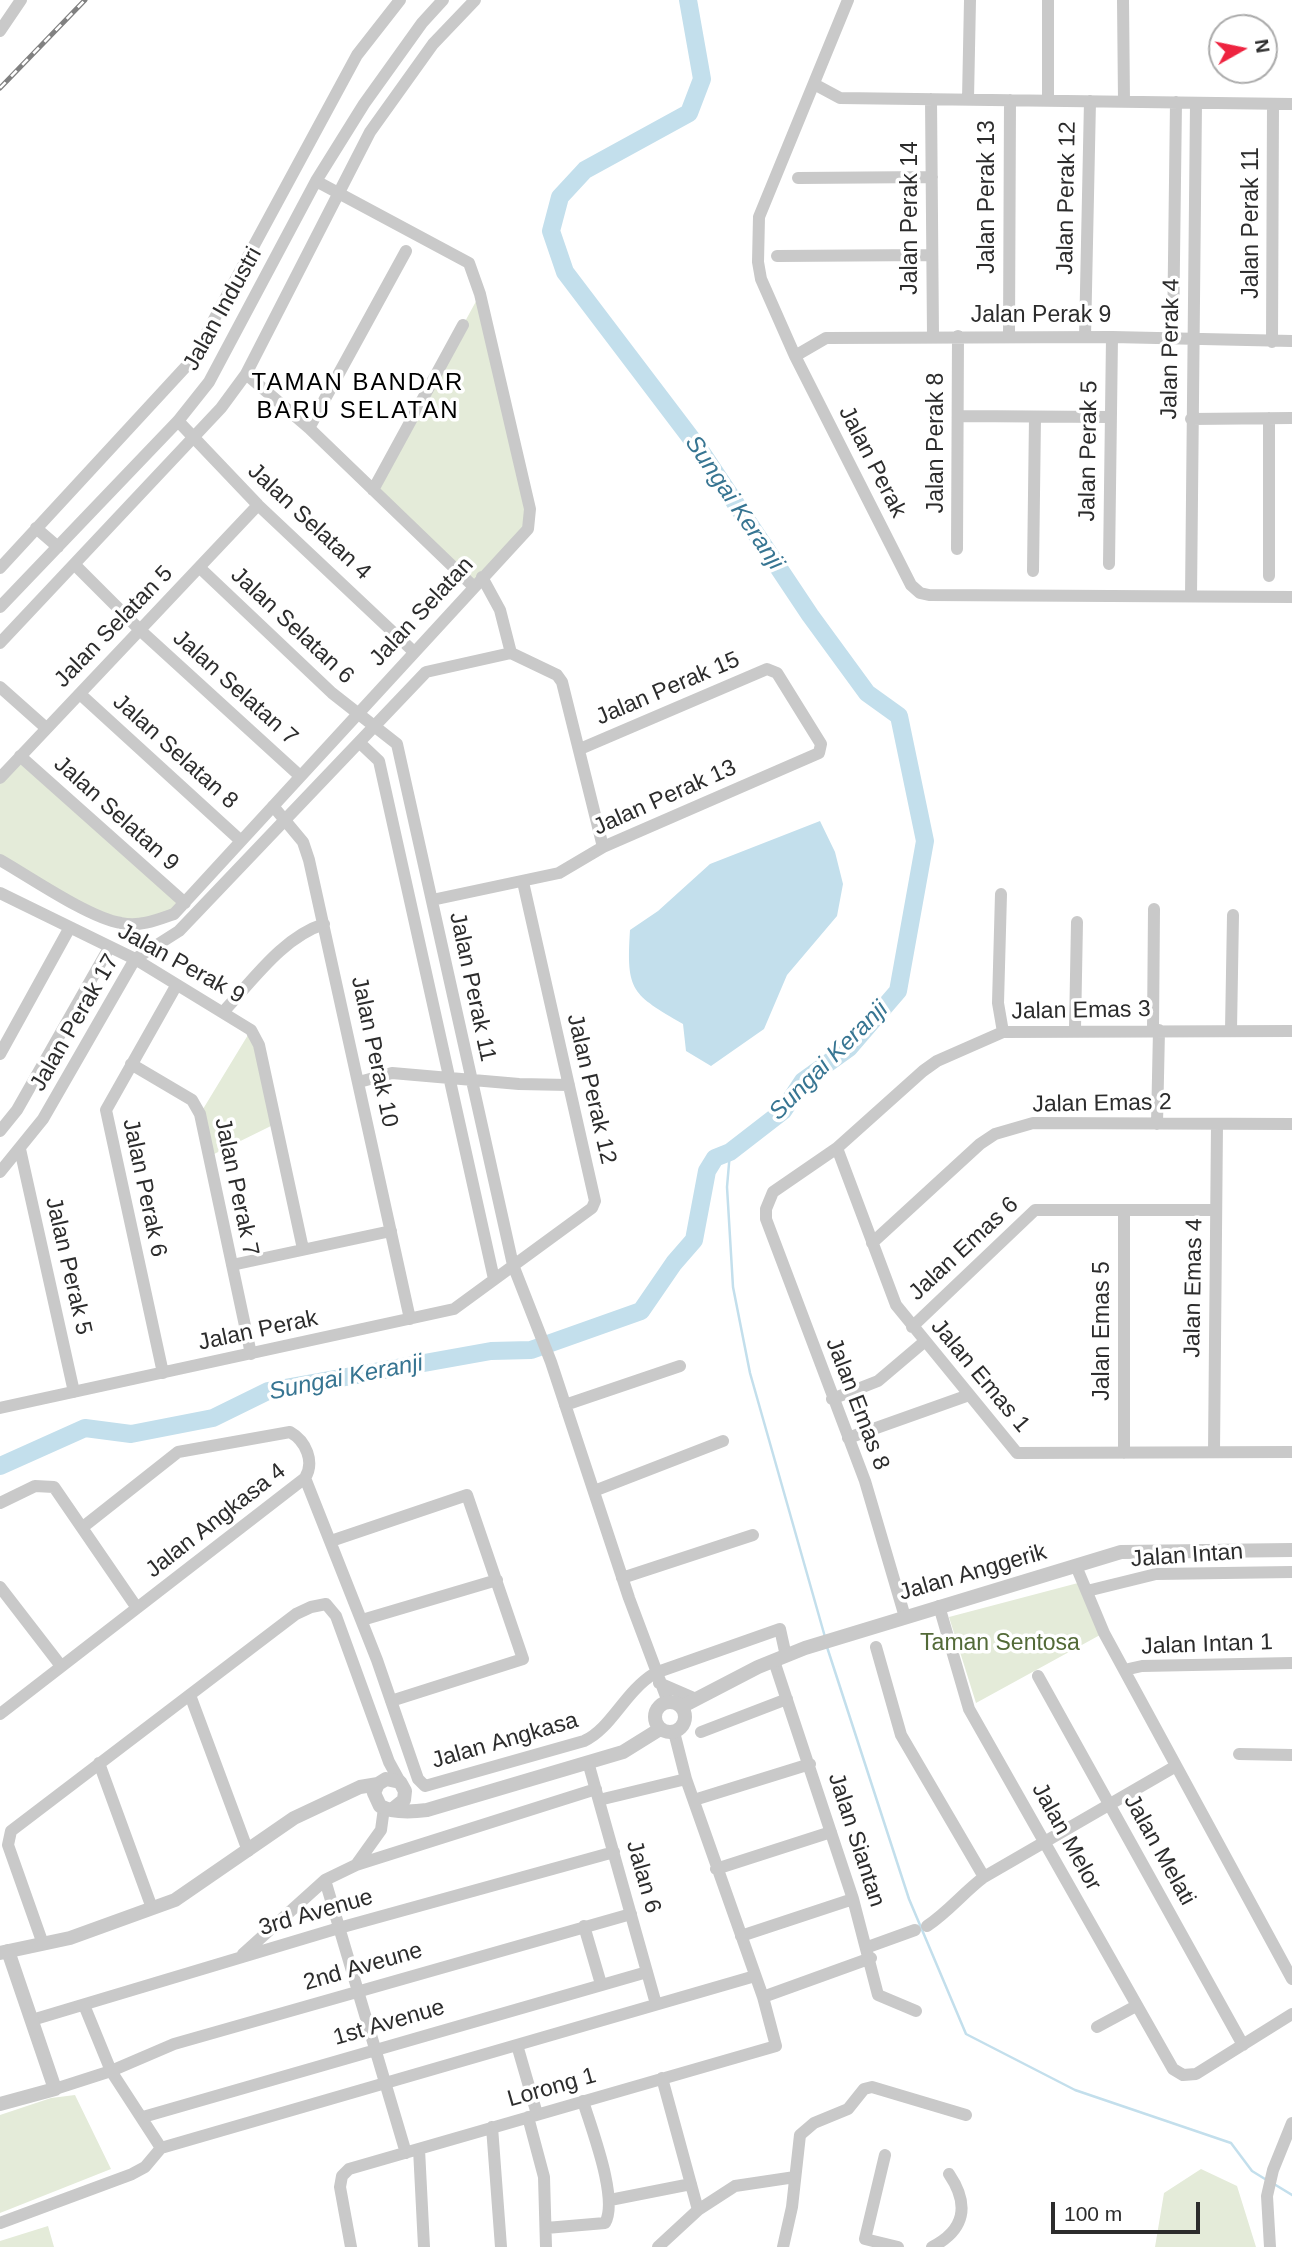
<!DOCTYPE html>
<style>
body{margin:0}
#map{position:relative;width:1292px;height:2247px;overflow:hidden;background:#fff;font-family:Arial,sans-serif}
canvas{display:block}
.north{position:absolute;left:1208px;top:14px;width:70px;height:70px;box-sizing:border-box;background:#fff;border:2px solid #ababab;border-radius:50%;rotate:81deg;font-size:19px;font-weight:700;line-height:28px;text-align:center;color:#2c2c2c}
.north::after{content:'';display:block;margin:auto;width:24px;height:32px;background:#ee2440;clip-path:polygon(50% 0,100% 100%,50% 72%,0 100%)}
.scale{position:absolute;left:1051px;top:2202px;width:149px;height:32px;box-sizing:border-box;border:4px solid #2c2c2c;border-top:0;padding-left:9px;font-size:21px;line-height:24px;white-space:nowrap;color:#2c2c2c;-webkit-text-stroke:5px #fff;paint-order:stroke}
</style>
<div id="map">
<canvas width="1292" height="2247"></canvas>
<div class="north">N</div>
<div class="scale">100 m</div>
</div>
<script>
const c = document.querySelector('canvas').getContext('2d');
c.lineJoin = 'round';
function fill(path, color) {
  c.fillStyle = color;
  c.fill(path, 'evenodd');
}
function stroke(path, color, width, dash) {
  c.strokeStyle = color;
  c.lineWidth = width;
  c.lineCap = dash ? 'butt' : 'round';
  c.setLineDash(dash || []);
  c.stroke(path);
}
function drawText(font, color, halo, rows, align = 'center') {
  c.font = font + ' Arial,sans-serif';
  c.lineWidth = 7;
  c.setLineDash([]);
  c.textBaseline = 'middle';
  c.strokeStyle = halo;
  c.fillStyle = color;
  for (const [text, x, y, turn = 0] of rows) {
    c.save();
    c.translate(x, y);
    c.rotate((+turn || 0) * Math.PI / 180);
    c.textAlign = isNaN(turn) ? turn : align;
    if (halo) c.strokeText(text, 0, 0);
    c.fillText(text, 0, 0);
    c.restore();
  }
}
fill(new Path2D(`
 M480,294L530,519L473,586L373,490Z
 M20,756L185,903L174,914L120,923L0,860V778Z
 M251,1030L275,1124L208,1157L200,1114Z
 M1078,1583L1100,1635L976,1703L949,1617Z
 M75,2095L111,2169L0,2213V2115L51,2098Z
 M1201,2169L1237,2186L1256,2247H1155L1164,2193Z
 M48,2226L54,2247H0V2241Z`), '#e4ebd9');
fill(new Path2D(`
 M820,821L835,852L843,884L837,916L787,975L764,1029L711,1066L686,1051L683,1024C632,994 626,992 630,930L658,911L710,864Z`), '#c3dfec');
stroke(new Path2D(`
 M730,1152L727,1187L733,1287L750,1373L825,1637
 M827,1647L909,1899L966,2034L1075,2090L1231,2143L1252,2171L1265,2179
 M1274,2184L1292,2195`), '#c3dfec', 2.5);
stroke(new Path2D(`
 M0,1466L85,1428L131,1434L213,1418L268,1391L491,1351L531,1350L641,1311L674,1263L694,1240L707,1171L715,1158L730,1152L783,1111L803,1081L849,1048L898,991L925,841L899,716L867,693L810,615L700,450L565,272L551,231L560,197L585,170L689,113L702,79L688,0`), '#c3dfec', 18);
stroke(new Path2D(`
 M848,0L759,217L758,262L761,279L795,356L911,585L920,593L929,595L1292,597
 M1123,0L1124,101
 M0,31L21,0
 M814,84L840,98L1292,104
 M931,99L933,336
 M968,99L970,0
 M1048,100V0
 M798,178L932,177
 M777,256L932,255
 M1009,336L1010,100
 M1085,337L1090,101
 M1173,338L1176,102
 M1272,342L1273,104
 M795,356L826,338L1112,337L1292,341
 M246,374L309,428L473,586
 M958,416L1110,417
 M1191,419L1292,418
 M178,421L258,505L413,651
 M309,428L406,251
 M373,490L463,325
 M36,528L58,547
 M957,549L958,336
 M1109,564L1112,337
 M75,565L141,631L300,776
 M0,568L192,360L357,55L400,0
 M200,568L332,693L397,744L513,1265L551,1362L629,1598L668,1702
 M1033,571L1035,417
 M1269,576V418
 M482,577L500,610L511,653
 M1191,596L1196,103
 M0,607L178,421L209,382L316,181L364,104L422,23L443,0
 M0,643L221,408L246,374L370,132L433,44L475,0
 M0,687L45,727
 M80,694L241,841
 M361,744L379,761L494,1279
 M20,756L185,903
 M0,778L258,505
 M273,806L303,842L309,860L410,1319
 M0,860C30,877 89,918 121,923C140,927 157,920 174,914L528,529L530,509L480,294L469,263L316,181
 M0,893L135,959L251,1030L259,1045L303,1249
 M1001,894L998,1003L1003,1032
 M432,900L559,873L603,847L819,753L821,744L777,673L767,669L580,749
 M224,1011C253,980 283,937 324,924
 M1075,1029L1077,922
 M1153,1030L1154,909
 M1231,1030L1233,915
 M0,1054L69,929
 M131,1064L192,1100L200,1114L251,1354
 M359,1082L392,1073L519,1084L569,1085
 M1157,1124L1159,1030
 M0,1131L17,1110L109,948
 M837,1148L896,1305L1017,1453L1292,1452
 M20,1149L74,1392
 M0,1172L43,1119L135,959L179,931L426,672L511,653L557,675L562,682L603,847
 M1124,1210V1453
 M872,1243L980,1144L995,1134L1033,1123L1292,1124
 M232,1265L391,1231
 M912,1327L1035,1210H1216
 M163,1373L106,1110L176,986
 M832,1399L878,1381L924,1342
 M565,1405L680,1366
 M0,1408L454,1309L592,1208L595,1201L523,882
 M848,1438L969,1395
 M1214,1452L1217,1124
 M305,1478L377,1660L418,1779L425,1786L584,1741C612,1728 624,1692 655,1673L780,1629L786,1656
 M594,1491L723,1441
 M0,1503L35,1486L54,1487L137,1608
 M331,1541L467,1495L523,1659L391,1701
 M1076,1566L1104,1633L1292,1979
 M622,1578L753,1535
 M0,1587L61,1666
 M1087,1591L1156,1574L1292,1572
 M939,1606L969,1709L1173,2069L1183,2075L1196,2074L1292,2014
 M905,1617L865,1481L766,1219V1209L773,1192L837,1148L923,1071L937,1061L1003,1032L1292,1031
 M362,1620L497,1580
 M876,1647L901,1735L984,1877
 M774,1661L853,1899L878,1995L916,2011
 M1124,1670L1142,1666L1292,1663
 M1038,1676L1243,2045
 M659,1683L696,1699
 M190,1695L248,1851
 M0,1714L305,1478C315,1462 306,1441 290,1432L178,1452L83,1527
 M701,1732L787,1699
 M1239,1754L1292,1755
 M588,1762L656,2004
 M99,1763L152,1908
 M599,1800L686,1779
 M694,1800L810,1764
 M356,1865L596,1789
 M716,1869L831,1832
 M325,1880L406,2153
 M584,1926L601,1984
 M927,1926C948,1912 964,1892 984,1877L1176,1766
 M741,1936L853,1899
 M43,1944L8,1845L11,1831L296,1614L311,1607L326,1604L336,1616L389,1762L400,1782
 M868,1947L915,1930
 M243,1954L325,1880L356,1865L381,1830L384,1808
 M763,1997L871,1958
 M84,2005L111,2071L161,2148
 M32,2020L339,1928L614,1852
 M1097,2027L1136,2006
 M517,2045L537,2114
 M662,2078L698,2210
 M55,2089L111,2071L174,2044L631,1914
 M143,2117L647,1972
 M528,2117L544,2177L546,2247
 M492,2127L501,2247
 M419,2149L424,2247
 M885,2155L865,2239L898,2247
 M610,2200L691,2184
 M0,2223L132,2174L145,2167L161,2148L755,1976
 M546,2228L605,2223C619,2199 591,2128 583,2101
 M351,2247L340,2187L342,2176L349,2169L776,2046L763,1997L686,1779L674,1732
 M658,2247L698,2210L735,2186L795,2177
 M783,2247L792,2207L800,2135L814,2123L848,2109L864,2089L872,2087L966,2115
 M932,2247C965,2230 970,2205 949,2174
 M1270,2247L1267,2196L1273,2170L1292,2123`), '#c9c9c9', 12);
stroke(new Path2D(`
 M655 1717a15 15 0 1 1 30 0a15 15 0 1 1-30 0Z
 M681,1707L758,1667L805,1648L1121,1552L1292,1550
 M393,1809L404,1800L405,1791L400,1782L386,1779L378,1784L374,1793L380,1806C393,1813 412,1812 427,1810L623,1752L660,1729
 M0,1953L70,1938L175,1900L294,1818L360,1787L378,1784
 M0,2104L55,2089L8,1951`), '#c9c9c9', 14);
const rail = new Path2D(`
 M0,88L85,0`);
stroke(rail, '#818181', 5);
stroke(rail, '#fff', 2.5, [8]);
drawText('23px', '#2c2c2c', '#fff', [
 ["Jalan Perak 13",988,197,-90],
 ["Jalan Perak 12",1067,198,-89],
 ["Jalan Perak 14",911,218,-90],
 ["Jalan Perak 11",1252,223,-90],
 ["Jalan Industri",223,309,-61],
 ["Jalan Perak 9",1041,316],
 ["Jalan Perak 4",1171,349,-89],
 ["Jalan Perak 8",937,443,-90],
 ["Jalan Perak 5",1089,451,-89],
 ["Jalan Perak",872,462,63],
 ["Jalan Selatan 4",309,522,43],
 ["Jalan Selatan",422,612,-47],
 ["Jalan Selatan 6",292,626,43],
 ["Jalan Selatan 5",114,627,-46],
 ["Jalan Selatan 7",235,688,42],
 ["Jalan Perak 15",668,689,-23],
 ["Jalan Selatan 8",175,752,42],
 ["Jalan Perak 13",665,798,-24],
 ["Jalan Selatan 9",116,814,42],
 ["Jalan Perak 9",181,964,29],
 ["Jalan Perak 11",472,987,78],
 ["Jalan Emas 3",1081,1011,-1],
 ["Jalan Perak 17",75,1023,-60],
 ["Jalan Perak 10",374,1052,78],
 ["Jalan Perak 12",591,1089,77],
 ["Jalan Emas 2",1102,1104,-1],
 ["Jalan Perak 7",236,1187,78],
 ["Jalan Perak 6",144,1188,78],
 ["Jalan Emas 6",964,1249,-43],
 ["Jalan Perak 5",68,1266,77],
 ["Jalan Emas 4",1194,1288,-89],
 ["Jalan Perak",258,1331,-12],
 ["Jalan Emas 5",1103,1331,-90],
 ["Jalan Emas 1",980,1376,50],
 ["Jalan Emas 8",857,1404,69],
 ["Jalan Angkasa 4",216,1521,-38],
 ["Jalan Intan",1187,1556,-4],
 ["Jalan Anggerik",973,1573,-16],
 ["Jalan Intan 1",1207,1645,-2],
 ["Jalan Angkasa",505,1741,-16],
 ["Jalan Melor",1066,1837,61],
 ["Jalan Siantan",856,1840,72],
 ["Jalan Melati",1159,1850,61],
 ["Jalan 6",643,1877,74],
 ["3rd Avenue",316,1913,-16],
 ["2nd Aveune",363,1967,-16],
 ["1st Avenue",389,2023,-16],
 ["Lorong 1",552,2088,-16]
]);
drawText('23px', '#536a38', '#fff', [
 ["Taman Sentosa",1000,1644]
]);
c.letterSpacing = '2px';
drawText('24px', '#000', '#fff', [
 ["TAMAN BANDAR",358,383],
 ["BARU SELATAN",358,411]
]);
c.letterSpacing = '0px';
drawText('italic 24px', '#377592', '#fff', [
 ["Sungai Keranji",734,503,56],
 ["Sungai Keranji",829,1061,-45],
 ["Sungai Keranji",346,1378,-11]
]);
</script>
